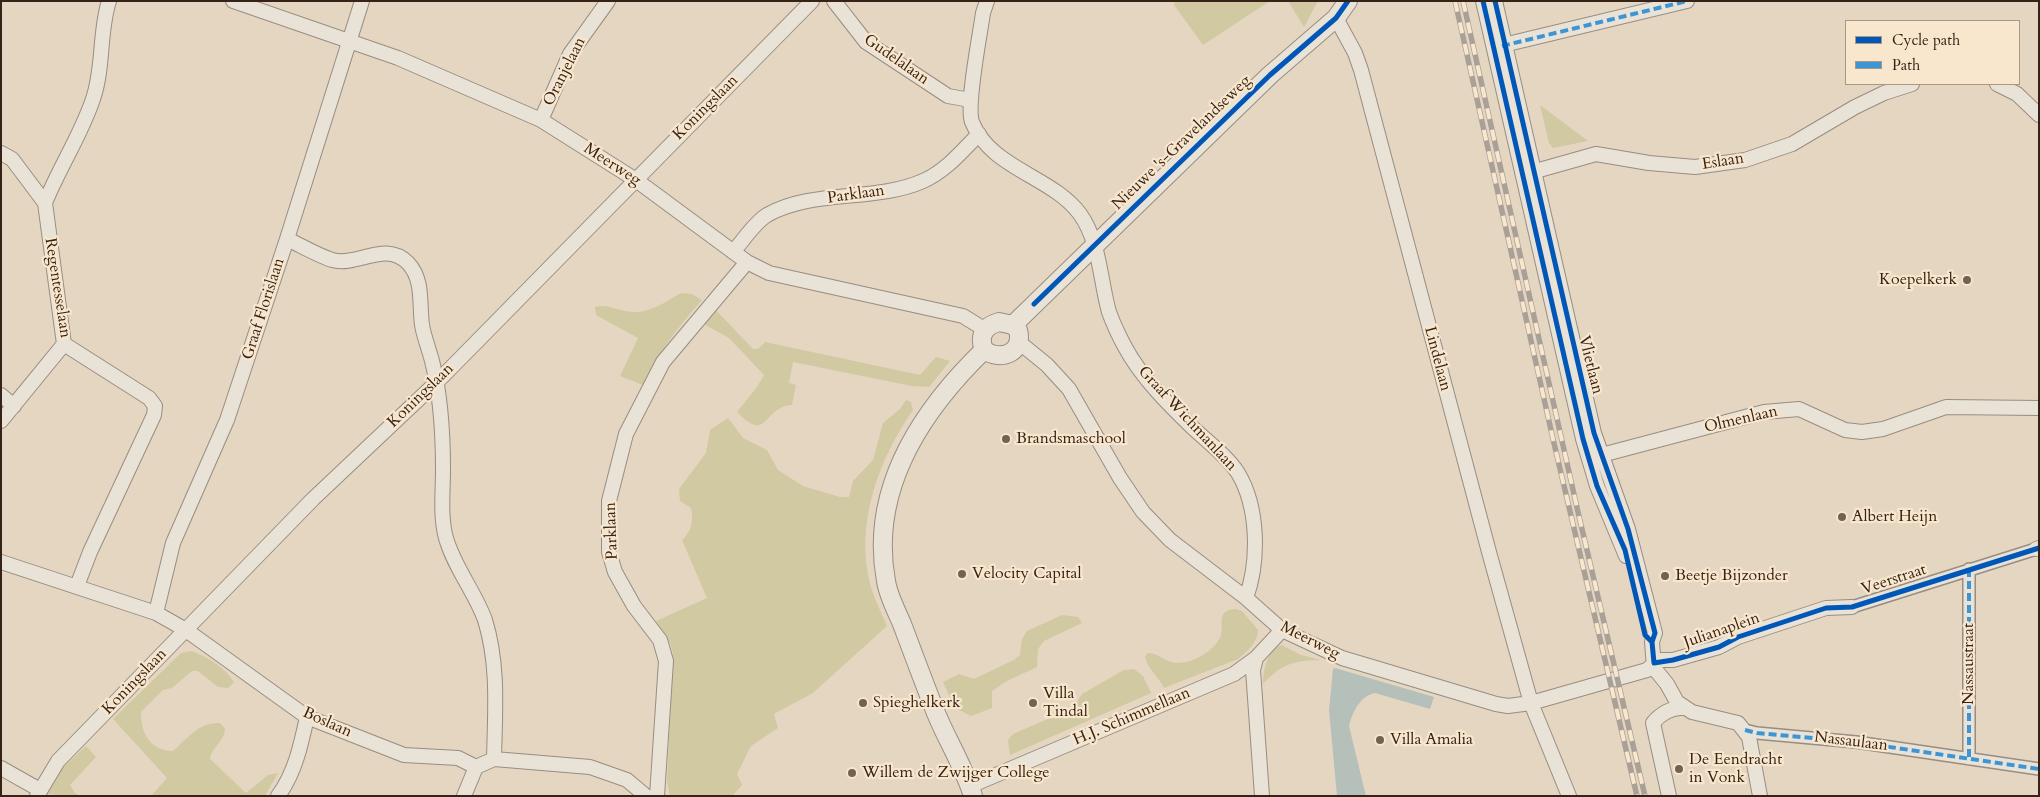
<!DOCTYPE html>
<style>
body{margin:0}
#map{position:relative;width:2040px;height:797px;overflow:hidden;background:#e5d6c1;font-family:Cardo,serif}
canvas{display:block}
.frame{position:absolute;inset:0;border:2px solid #362216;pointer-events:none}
.legend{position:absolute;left:1845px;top:20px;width:175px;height:65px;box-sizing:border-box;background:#f8e6cd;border:1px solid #aa9884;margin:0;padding:6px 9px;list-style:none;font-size:15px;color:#362216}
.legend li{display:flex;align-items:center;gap:10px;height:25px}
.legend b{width:25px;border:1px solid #aa9884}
</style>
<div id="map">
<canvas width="2040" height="797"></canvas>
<div class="frame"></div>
<ul class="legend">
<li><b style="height:6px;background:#0057b8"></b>Cycle path</li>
<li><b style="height:6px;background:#3e95d4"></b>Path</li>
</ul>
</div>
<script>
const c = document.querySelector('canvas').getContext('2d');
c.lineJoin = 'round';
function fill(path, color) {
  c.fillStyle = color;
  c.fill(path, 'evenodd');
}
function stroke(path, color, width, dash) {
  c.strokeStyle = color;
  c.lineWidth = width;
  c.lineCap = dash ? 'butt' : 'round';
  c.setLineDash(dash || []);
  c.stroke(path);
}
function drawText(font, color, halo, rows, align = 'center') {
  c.font = font + ' Cardo,serif';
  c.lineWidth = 4.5;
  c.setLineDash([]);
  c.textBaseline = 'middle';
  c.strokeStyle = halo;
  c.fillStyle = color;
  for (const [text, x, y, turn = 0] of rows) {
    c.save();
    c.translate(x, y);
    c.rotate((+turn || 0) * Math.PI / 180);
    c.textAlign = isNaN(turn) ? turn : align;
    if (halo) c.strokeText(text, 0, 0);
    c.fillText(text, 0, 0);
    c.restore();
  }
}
fill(new Path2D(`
 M1175,1H1270L1203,45L1174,5Z
 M1288,1H1318L1304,27Z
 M1540,105L1588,141L1553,148L1549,143Z
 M681,293L692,294L702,300C679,326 657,354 643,385L620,376L638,338L596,315L595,307C608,304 613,309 625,311C646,316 664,303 681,293Z
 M714,308L753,349H758L765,342L920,375L936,357L950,361L929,387L912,386L793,362L789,383L796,385L792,405C763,406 768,445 737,412L757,387L764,375L729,338L702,323Z
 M906,400L911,402L913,410C878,460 854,526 871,587C875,600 882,614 887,626L813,693L774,714L778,728L751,746L737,774L742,785L732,796H670L667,781L673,654L670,643L656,621L707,598L682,540C691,532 694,521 691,508L680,501L679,489L706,453L710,430L728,418L743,438L767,450L778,470L803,486L840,497H849L853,481L873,460L883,423L900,409Z
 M1236,609L1242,611L1258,630C1258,642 1247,652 1238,659L1164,688C1159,677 1147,669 1145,656L1148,653C1159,653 1166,663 1177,663C1194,663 1215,651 1221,635C1223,629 1220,621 1223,615C1225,610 1231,609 1236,609Z
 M1062,615L1078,617L1082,623L1044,641L1038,649L1037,667L1005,682L992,691V708L971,716L955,708L943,682L959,674L974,679L1014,660L1020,655L1022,639L1027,631Z
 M1282,645L1301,655L1321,660C1293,661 1283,663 1263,684C1263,670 1267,650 1282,645Z
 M191,651C206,656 225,667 234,682L228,688L218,687L198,671H192L172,688L163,690L141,712C141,733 149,750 173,751C188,738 199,722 220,723L225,729C224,742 212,747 210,759L246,793L268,775L278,773L265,796H151L167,778L113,719L181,653Z
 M1134,669L1143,676L1151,693L1010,755L1008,740L1013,734L1073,708L1082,694L1124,670Z
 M86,746L96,757L70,785L75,793L80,796L43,794L54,776Z`), '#d1c9a2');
fill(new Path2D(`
 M1335,668L1434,697L1430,709L1375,693C1360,696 1352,713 1349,726L1366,796H1337L1329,710L1333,669Z`), '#b5c0ba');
const pedestrian = new Path2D(`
 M1969,569V759
 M1852,607L2036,549
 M1745,730L1757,733L1856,742L2039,769`);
const minor = new Path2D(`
 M233,1L398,58L541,120L636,180L747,262L769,273L963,316L984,329
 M834,1L866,42L948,96L970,100
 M987,1L983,13C980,35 966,105 972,122C991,169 1052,176 1080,214C1100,242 1100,280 1109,312C1113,323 1119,336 1125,347C1141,377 1168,404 1193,428C1208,442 1227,456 1238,473C1259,508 1259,562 1246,598
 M1483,1L1583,439L1597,486L1626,556
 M1495,1L1594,433L1628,529L1655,633L1652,642L1654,668L1667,684L1677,702L1692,712L1738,723L1749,737L1760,796
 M1336,18L1355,53L1361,70L1489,552L1531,703L1569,796
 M1495,47L1687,1
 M1997,84L2017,94L2039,115
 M541,120L570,54L608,1
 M1,153L12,159L45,203L64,344L149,398L155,406L154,415L90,552L77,586
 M1525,174L1596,154L1649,163L1695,167L1745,160L1792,144L1855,107L1884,93L1912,84
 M45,203C59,168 81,135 93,99C104,67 99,32 109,1
 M287,239C302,246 317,255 332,260C358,267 385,240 408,263C424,280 419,304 422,325C424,337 429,349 432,361C441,396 443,434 443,470C443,491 440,517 446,538C454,567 475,592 485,620C499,665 495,712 494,759
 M733,252C743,241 754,223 767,215C812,189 876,202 923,181C946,171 962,151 979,134
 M1020,343L1047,365L1069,389L1120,478L1143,512L1170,540L1246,598L1282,630L1342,658L1496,704L1508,706L1531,703L1647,670L1658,660H1673L1719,647L1738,637L1826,608L1852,607
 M1,395L14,406
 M1,421L64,344
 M1594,457L1764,412L1799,409L1845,430L1862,432L1883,429L1946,407L2039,408
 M2036,549L2039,548
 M1,562L156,613L186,630L307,717L404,755L458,758L476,767
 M156,613L173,543L227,420L287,239L362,1
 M1256,658L1253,670L1262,796
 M476,767L494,759L590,767L627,780L646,796
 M1,768L40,790
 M970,786L1234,674L1256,658L1282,630
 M37,796L58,761L313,499L438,381L812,1
 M278,796C295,773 301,745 307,717
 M464,796L476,767
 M657,796L666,661L660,640L634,606L615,572L609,552V501L626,434L663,362L747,262
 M1669,796L1653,723C1660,714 1672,707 1683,708`);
const tertiary = new Path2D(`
 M999,322L1013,325L1018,330C1024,352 1002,362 984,350C978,335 985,326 999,322Z
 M1013,325L1270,75L1336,18L1348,1
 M973,796C964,767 947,740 936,713C924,683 913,653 902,624C896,610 888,595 886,581C869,489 921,411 984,350`);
stroke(pedestrian, '#988d80', 14);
stroke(minor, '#988d80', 16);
stroke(tertiary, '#988d80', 20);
stroke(pedestrian, '#e9e2d7', 11);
stroke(minor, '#e9e2d7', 14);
stroke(tertiary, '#e9e2d7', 18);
const rail = new Path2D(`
 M1455,1L1553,439L1637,796
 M1463,1L1578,512L1645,796`);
stroke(rail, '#a9a097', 5.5);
stroke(rail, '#f8e6cd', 4, [11]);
stroke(new Path2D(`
 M1502,46L1687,1
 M1969,569V759
 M1745,730L1757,733L1856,742L2039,769`), '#3e95d4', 4, [8, 4]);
stroke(new Path2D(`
 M1483,1L1583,439L1597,486L1625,550L1645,635L1652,642
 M1495,1L1594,433L1628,529L1655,633L1652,642L1654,663L1673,660L1719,647L1738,637L1826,608L1852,607L2039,548
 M1034,304L1270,75L1336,18L1348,1`), '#0057b8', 5);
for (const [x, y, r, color] of [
 [1967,280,5,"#736152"],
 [1006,439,5,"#736152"],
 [1842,517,5,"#736152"],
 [962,574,5,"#736152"],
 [1665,576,5,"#736152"],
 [863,703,5,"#736152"],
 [1033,703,5,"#736152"],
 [1380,740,5,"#736152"],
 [1679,769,5,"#736152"],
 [852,773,5,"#736152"]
]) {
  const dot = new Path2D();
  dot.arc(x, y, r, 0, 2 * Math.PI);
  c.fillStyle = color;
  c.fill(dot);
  stroke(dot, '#f8e6cd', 2);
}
drawText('16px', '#362216', '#f8e6cd', [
 ["Gudelalaan",896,60,35],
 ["Oranjelaan",565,72,-63],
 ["Koningslaan",706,108,-45],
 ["Nieuwe 's-Gravelandseweg",1182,143,-44],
 ["Eslaan",1723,162,-9],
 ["Meerweg",612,165,33],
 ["Parklaan",856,195,-8],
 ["Regentesselaan",57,288,81],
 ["Graaf Florislaan",264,309,-72],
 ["Lindelaan",1437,359,75],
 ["Vlietlaan",1590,365,76],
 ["Koningslaan",421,396,-44],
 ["Graaf Wichmanlaan",1187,419,47],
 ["Olmenlaan",1741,420,-13],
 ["Parklaan",612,531,-92],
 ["Veerstraat",1894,580,-18],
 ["Julianaplein",1722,631,-19],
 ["Meerweg",1310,641,27],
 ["Nassaustraat",1969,664,-90],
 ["Koningslaan",135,682,-46],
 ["H.J. Schimmellaan",1132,717,-23],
 ["Boslaan",327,723,24],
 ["Nassaulaan",1851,742,7]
]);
drawText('16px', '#362216', '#f8e6cd', [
 ["Koepelkerk",1957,280,"right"],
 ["Brandsmaschool",1016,439],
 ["Albert Heijn",1852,517],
 ["Velocity Capital",972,574],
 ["Beetje Bijzonder",1675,576],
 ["Villa",1043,694],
 ["Tindal",1043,712],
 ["Spieghelkerk",873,703],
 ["Villa Amalia",1390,740],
 ["De Eendracht",1689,760],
 ["in Vonk",1689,778],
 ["Willem de Zwijger College",862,773]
], 'left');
</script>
